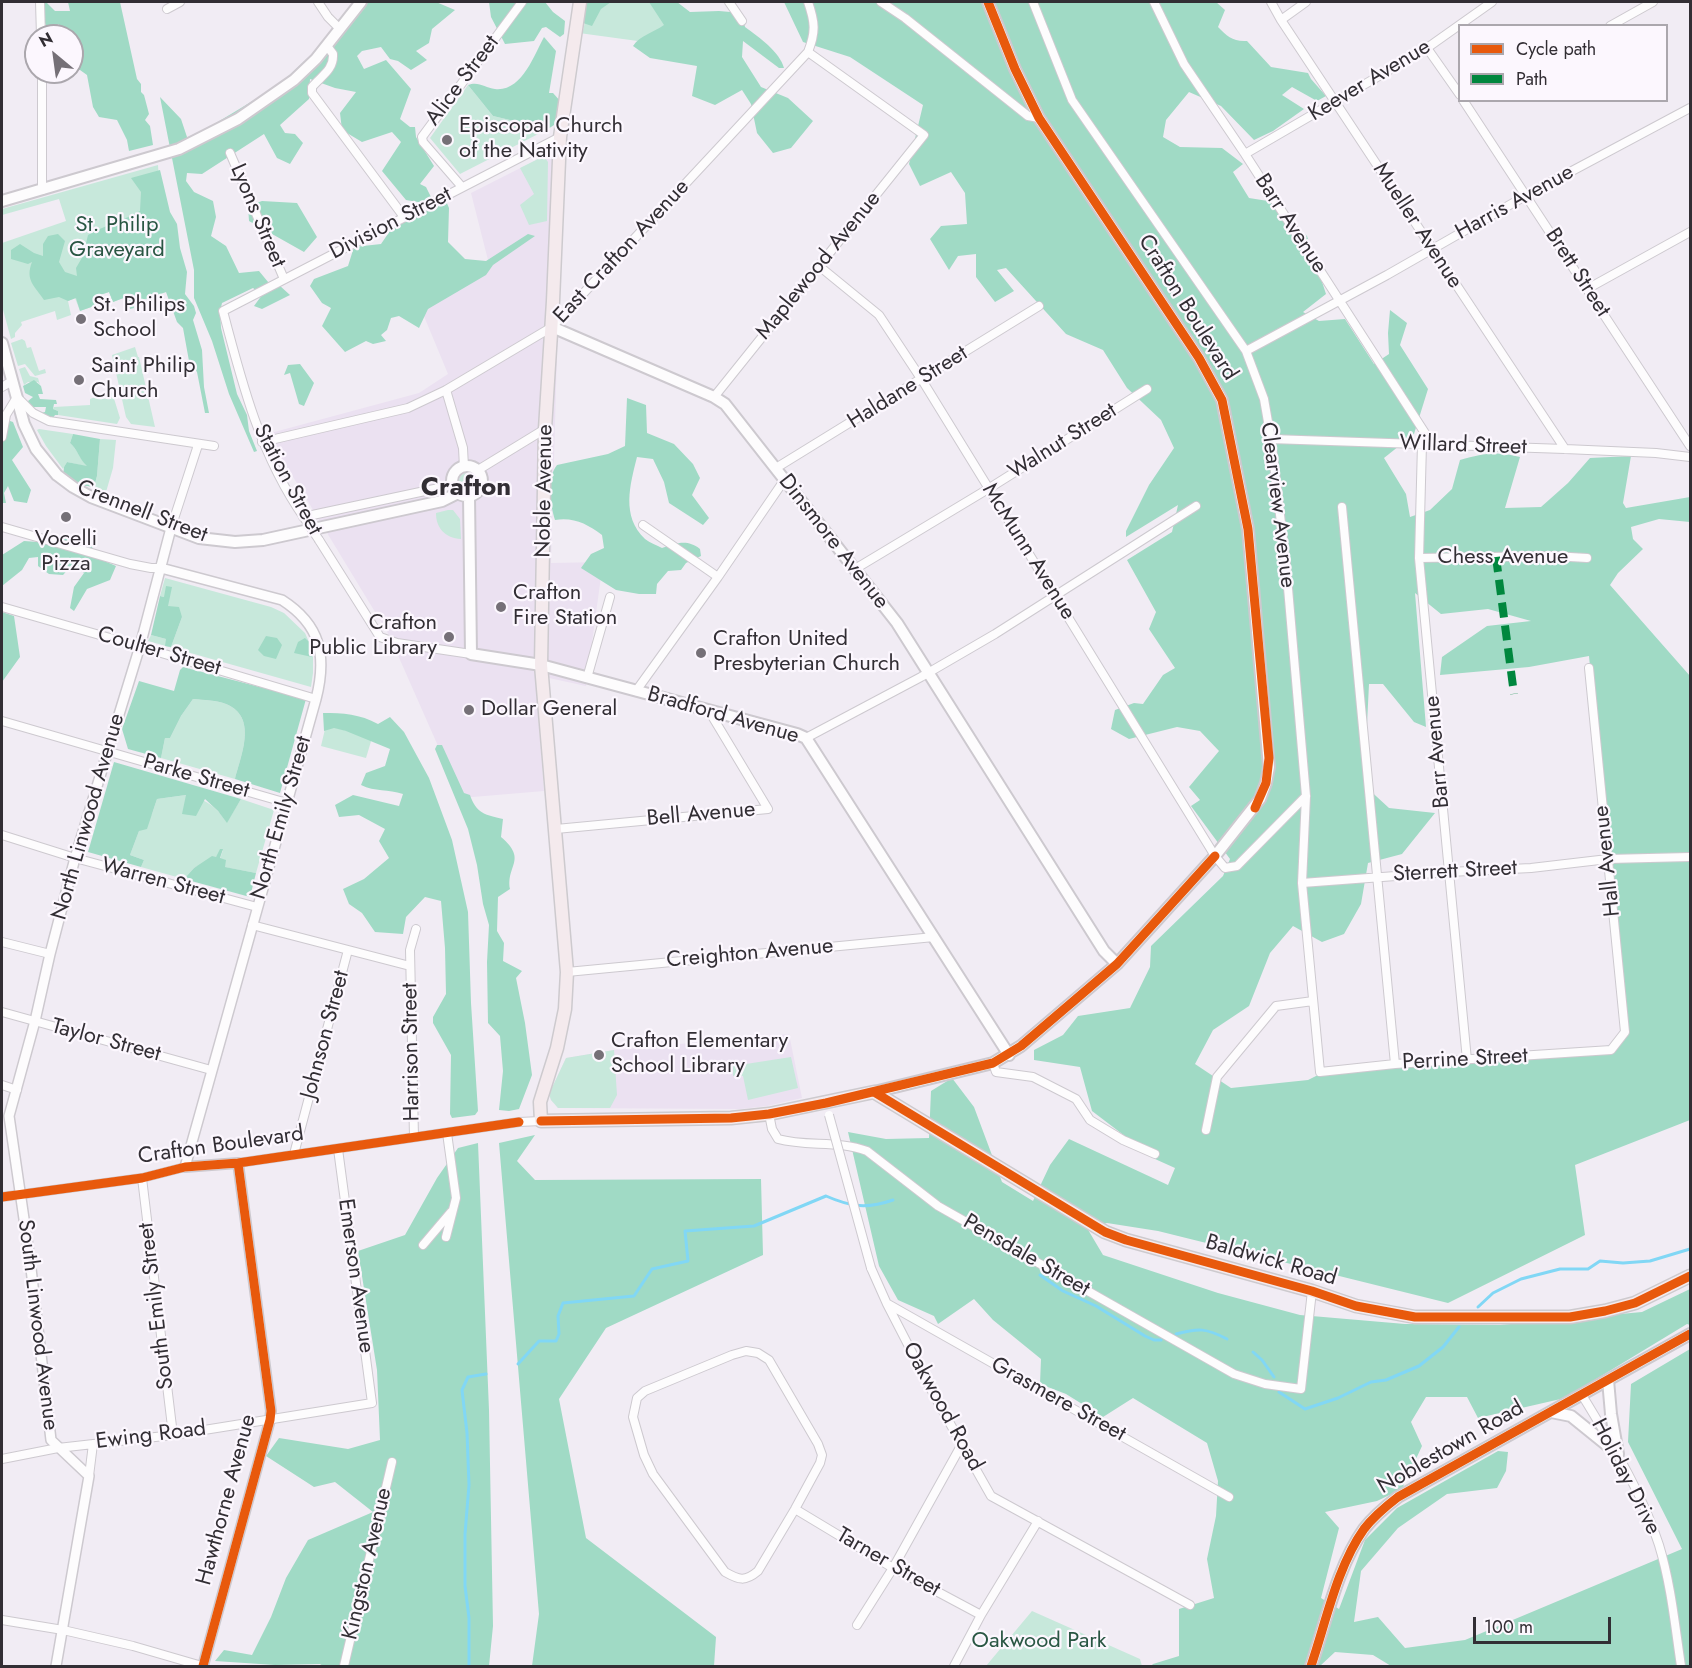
<!DOCTYPE html>
<style>
body{margin:0}
#map{position:relative;width:1692px;height:1668px;overflow:hidden;background:#f1ecf4;font-family:Jost,sans-serif}
canvas{display:block}
.frame{position:absolute;inset:0;border:3px solid #322e34;pointer-events:none}
.legend{position:absolute;left:1458px;top:24px;width:210px;height:78px;box-sizing:border-box;background:#fcf7fe;border:2px solid #aba7ad;margin:0;padding:8px 10px;list-style:none;font-size:18px;color:#322e34}
.legend li{display:flex;align-items:center;gap:12px;height:30px}
.legend b{width:30px;border:2px solid #aba7ad}
.north{position:absolute;left:24px;top:24px;width:60px;height:60px;box-sizing:border-box;background:#fcf7fe;border:2px solid #aba7ad;border-radius:50%;rotate:331deg;font-size:16px;font-weight:700;line-height:24px;text-align:center;color:#322e34}
.north::after{content:'';display:block;margin:auto;width:21px;height:27px;background:#757077;clip-path:polygon(50% 0,100% 100%,50% 72%,0 100%)}
.scale{position:absolute;left:1473px;top:1617px;width:138px;height:27px;box-sizing:border-box;border:3px solid #322e34;border-top:0;padding-left:8px;font-size:18px;line-height:21px;white-space:nowrap;color:#322e34;-webkit-text-stroke:4px #fcf7fe;paint-order:stroke}
</style>
<div id="map">
<canvas width="1692" height="1668"></canvas>
<div class="frame"></div>
<ul class="legend">
<li><b style="height:8px;background:#e8590c"></b>Cycle path</li>
<li><b style="height:8px;background:#00873e"></b>Path</li>
</ul>
<div class="north">N</div>
<div class="scale">100 m</div>
</div>
<script>
const c = document.querySelector('canvas').getContext('2d');
c.lineJoin = 'round';
function fill(path, color) {
  c.fillStyle = color;
  c.fill(path, 'evenodd');
}
function stroke(path, color, width, dash) {
  c.strokeStyle = color;
  c.lineWidth = width;
  c.lineCap = dash ? 'butt' : 'round';
  c.setLineDash(dash || []);
  c.stroke(path);
}
function drawText(font, color, halo, rows, align = 'center') {
  c.font = font + ' Jost,sans-serif';
  c.lineWidth = 4.5;
  c.setLineDash([]);
  c.textBaseline = 'middle';
  c.strokeStyle = halo;
  c.fillStyle = color;
  for (const [text, x, y, turn = 0] of rows) {
    c.save();
    c.translate(x, y);
    c.rotate((+turn || 0) * Math.PI / 180);
    c.textAlign = isNaN(turn) ? turn : align;
    if (halo) c.strokeText(text, 0, 0);
    c.fillText(text, 0, 0);
    c.restore();
  }
}
fill(new Path2D(`
 M552,152L560,249L551,563L603,562L586,686L535,675L544,791L461,798L389,635L267,434L419,393L448,374L421,309L490,268L471,193Z
 M789,1034L802,1098L767,1106L741,1109L558,1108L551,1100L549,1094L566,1058L614,1050Z`), '#ebe1f1');
fill(new Path2D(`
 M589,2H660L677,28L645,42L579,33L583,31Z
 M468,85L493,116L548,129L460,174L430,138Z
 M540,158H545L548,162L547,221L529,225L520,205L534,194L520,168Z
 M158,165L166,292L129,305L126,297L113,302L109,292L94,297L97,305L80,311L75,298L68,301L71,315L57,320L55,311L21,322L22,325L15,333V337L11,339L2,306V243L66,221L59,199L2,215V209Z
 M22,339L25,341L27,348L31,347L39,371L45,369L46,373L35,376L25,364L18,366L11,343Z
 M135,347L138,357H139L155,427L131,424L126,417L112,355Z
 M25,367L30,376L38,378L40,385L38,382H28L24,385L19,369Z
 M112,392L120,418L117,424L58,415V411L53,409L54,407L90,405V399L95,397L107,399Z
 M39,429L73,434L70,443C78,450 80,460 89,467L67,462L63,469L46,446L37,430Z
 M100,439L116,440L113,468L106,492L94,487L97,476Z
 M459 481a8 8 0 1 1 16 0a8 8 0 1 1-16 0Z
 M448,510H453L460,519L461,539C445,538 436,528 436,513Z
 M165,578L271,607L284,613L305,633L309,642L305,638L311,657L313,654V673L311,687L148,641L151,635L166,639L171,647L182,617L168,606L164,597L160,596Z
 M193,699C203,700 217,700 226,704C258,717 241,755 235,779L161,758L165,738H170L181,716Z
 M326,725L372,738L366,758L321,746Z
 M186,795C207,800 214,805 227,822L241,799L274,810L256,873L224,867L220,859L223,850L216,857L194,868L184,879L141,867L144,860L130,855L139,831L152,814L157,799Z
 M614,1050L617,1095L610,1108H558L551,1100L549,1094L566,1058Z
 M791,1057L798,1088L748,1100L743,1076H733V1066Z
 M1032,1611L1140,1659L1142,1666H986Z`), '#c7e8db');
fill(new Path2D(`
 M46,2L55,11H70L68,2H120L137,79L141,84V92L144,95L149,114L145,120L150,126L153,145L129,151L127,140L117,120L99,117L93,107L87,75L80,70H72V35L58,24L54,34H49L45,23L38,13Z
 M363,2H436L455,10L432,29L429,43L416,51L427,60L411,70L398,61L390,59L381,47L362,51L357,56L364,69L386,60L411,89L400,119L410,127H415L416,137L434,166L420,184L426,187L431,197L424,203L406,200L382,171L401,142L392,132L362,142L342,130L340,113L356,92L335,88L310,79L309,99L280,125L285,133L295,134L303,143L290,164L277,158L264,134L202,174L187,173L186,181L194,192L213,201L216,217L211,236L226,246L239,273L259,271L273,288L279,285L290,295L262,309L254,306L262,295L253,288L222,303L220,312L221,328L237,394L247,415L249,431L257,451L254,452L229,394L212,341L194,298V270L160,97L181,119L188,140L279,85L330,37Z
 M489,2H545L553,12L565,21L564,34L560,37L546,27L542,28L534,41L505,44L491,17Z
 M586,2H611L601,9L592,26L580,22Z
 M649,2H677L690,12L719,11L742,13L745,27C759,37 780,52 784,68H779L743,41L742,57L761,87L788,98L813,121L791,148L773,153L757,133L751,104L742,90L715,105L692,96L697,66L650,58L633,46C640,35 653,33 664,25Z
 M784,2H1216L1225,10L1218,27C1227,36 1233,42 1247,41L1271,67L1308,73L1311,79L1326,96L1317,101L1292,87L1282,95L1304,109L1273,131L1254,140L1221,106L1189,92L1166,120L1163,137L1180,147L1222,148L1243,164L1233,172L1249,198L1268,201L1307,236L1326,294L1303,312L1319,321L1345,319L1374,364L1389,354L1388,333L1390,310L1407,323L1400,345L1428,389L1414,434L1384,458L1406,494L1410,517L1430,510L1452,489L1460,460C1484,453 1496,451 1520,457L1505,508L1541,507L1568,483L1590,458L1631,456L1623,503L1626,508L1690,497V522L1659,519L1631,527L1633,539L1643,549L1618,573L1610,585L1690,676V1120L1575,1165L1585,1235L1448,1303L1158,1231L1107,1223L1087,1228L1103,1255L1218,1293L1300,1315L1405,1324L1500,1325L1642,1312L1690,1289V1325L1687,1324L1565,1398L1478,1418L1467,1397H1426L1411,1422L1422,1446L1402,1489L1377,1501L1325,1512L1339,1528L1321,1598L1339,1609L1365,1540L1397,1508L1498,1451L1508,1452L1506,1471L1497,1488L1447,1494L1398,1528L1361,1571L1354,1622L1378,1617L1405,1648L1465,1640L1682,1549L1628,1442L1631,1384L1690,1349V1666H1391L1373,1655L1335,1652L1320,1666H1151L1153,1664L1179,1656V1609L1214,1598L1207,1559L1216,1516L1218,1481L1207,1443L1133,1398L1103,1417L1066,1394L1040,1384L1041,1359L993,1320L974,1299L938,1324L934,1316L898,1300L879,1266L848,1132L886,1139L929,1138L931,1091L952,1078L974,1107L1002,1182L1033,1201L1050,1165L1069,1139L1168,1185L1175,1168L1155,1159L1092,1111L1080,1067L1034,1060V1050L1063,1035L1078,1016L1130,1008L1150,967L1151,946L1223,876L1230,859L1191,806L1200,800L1189,787L1219,751L1200,731L1177,727L1129,739L1111,729L1115,710L1134,703L1143,704L1163,675L1175,668L1149,629L1156,612L1127,560L1172,532L1178,505L1126,537V531L1149,485L1174,448L1161,420L1127,388L1103,350L1066,334L1006,268L997,270L1014,291L995,302L976,277V254L958,256L949,270L930,239L941,226L967,224L965,193L951,172L920,186L909,164L923,105L850,57L803,42ZM1415,593L1441,614L1488,609L1531,621L1487,626L1442,657L1440,675L1529,667L1589,656L1624,1026L1616,1045L1322,1073L1308,1080L1231,1088L1195,1064L1213,1030L1249,1006L1270,953L1293,926L1322,942L1344,934L1361,904L1368,863L1402,854L1435,813L1389,808L1364,785L1369,684H1383L1414,722L1426,727Z
 M544,37L556,51L549,93H553L561,102L557,123L548,129L493,116L468,85C479,81 485,88 495,89C522,92 534,55 544,37Z
 M160,170L170,212L177,224L180,248L187,272L185,294L194,306L196,313L193,320L202,350L204,387L209,413H205L197,372L189,361L183,328L177,322L166,292L133,303L134,308L130,309L126,297L113,302L109,292L94,297L97,305L80,311L76,298L68,301L59,297L44,300C34,285 25,280 32,262L28,264L11,259V250L20,244L34,253L43,256V244L48,236L58,234L65,241L59,262L65,272L77,276L76,268L83,256L88,235C105,225 123,221 140,211L141,192L131,178Z
 M262,201L297,203L317,237L304,252L249,221L248,206Z
 M446,201L449,208L448,242L465,259L486,261L528,234L535,236L493,265L486,275L428,309L419,328L399,316L391,318L387,330L381,335L386,341L373,344L366,341L345,352L322,326L331,308L322,303L310,286L314,279L348,266L354,247L381,244L394,225Z
 M300,364L314,383L304,406L299,404L290,373L284,375L288,365Z
 M34,380L41,386L43,394H38L40,399L56,400L57,404H54L53,409L58,411V415H55L53,418L47,419V416L43,415L41,413L45,412L46,407H30L28,401L33,397L25,393L23,386Z
 M627,398L646,405L647,433L674,444L693,464L700,478L692,495L709,518L703,525L669,503L664,482L653,459L637,457C630,485 621,516 645,539C650,543 657,545 662,548C677,543 687,539 700,549L701,556L686,563L681,570L668,571L657,584L656,594H639L616,590L581,568L591,554L604,548L602,535C587,524 574,517 555,520C550,503 546,479 557,465L608,454L625,446Z
 M7,420L13,422L23,447L12,460L31,490L27,503L14,501L8,486L4,493L6,503H2V425Z
 M73,434L100,439L97,476L94,487L72,484L63,476L64,467L67,462L87,466C79,459 78,450 70,443Z
 M58,535L92,545L93,556L116,566L110,580L87,589L74,611L70,608L74,587L84,573L72,565L63,575L49,574L38,566V557L29,558L22,570L2,586V555L24,541L38,542Z
 M166,586L172,587L168,606L179,607L182,617L171,647L165,646L166,639L151,635L160,596L164,597Z
 M2,612L14,616L20,657L2,682Z
 M266,636L277,638L282,645L276,659L264,656L258,650Z
 M305,638L315,647L312,657L294,653L298,642Z
 M183,667L306,699L280,793L235,779C241,755 258,717 226,704C217,700 203,700 193,699L181,716L170,738H165L161,758L128,749L122,729L139,681L174,691L180,670Z
 M323,713C343,713 360,714 378,724L390,717L404,732L429,778L452,840L468,912L471,1003L478,1111L475,1115L452,1118L450,1114L451,1055L433,1023V1017L446,994L445,948L441,901L425,897L406,917L403,934L375,932L362,913L349,904L343,889L364,879L389,858L379,841L385,829L359,815L339,817L335,805L353,795L399,806L403,794C388,789 375,792 361,785L366,773L385,766L390,749L346,731L334,728L324,731Z
 M437,745H442L464,793L470,795C476,813 485,815 503,819L501,837C528,860 506,865 510,889L498,897L497,931L504,943L503,961L522,971L516,978L525,1023L532,1075L519,1109L509,1111L499,1110L503,1071L500,1036L488,1023L487,962L489,925L483,904L477,865L468,829L435,749Z
 M114,762L241,799L227,823L218,811L205,799L196,816L182,814L186,795L157,799L147,829L139,831L130,855L144,860L141,867L88,852Z
 M220,849H223L220,858L226,860L225,867L256,873L250,897L184,879L194,868L212,856L216,857Z
 M535,1135L517,1161L535,1180L761,1179L763,1255L606,1328L559,1399L586,1538L716,1637L714,1666H532L539,1614L499,1143Z
 M478,1143L489,1410L493,1626L489,1666H323L320,1664L275,1665L215,1661L224,1650L252,1655L271,1617L286,1578L308,1540L373,1512L335,1482L314,1487L266,1456L279,1438L348,1449L380,1440L377,1370L358,1251L405,1235L437,1178L458,1148Z`), '#a0dac5');
stroke(new Path2D(`
 M1040,1275L1063,1291L1096,1306L1145,1336L1154,1340H1161
 M1478,1307L1493,1293L1521,1279L1560,1269H1588L1600,1261L1623,1263L1650,1261L1690,1249
 M1176,1334C1199,1328 1206,1328 1227,1339
 M1253,1352L1262,1360L1274,1377
 M518,1364L539,1341H556L559,1334L558,1316L563,1303L634,1296L652,1269L688,1261L685,1231L754,1226L826,1196C851,1207 867,1209 893,1200
 M1279,1392L1305,1409L1338,1398L1371,1382L1386,1380L1419,1366L1443,1347L1459,1327
 M469,1666V1618L465,1586V1534L469,1485L467,1433L462,1390L468,1377L486,1374`), '#81d7f5', 3);
const minor = new Path2D(`
 M40,2L41,36
 M318,2L328,17L340,29
 M729,2L742,21
 M881,2L905,18L1028,116L1039,118
 M1033,2L1072,100L1246,351L1264,399L1271,439L1286,565L1306,796L1302,883L1320,1072L1395,1064L1611,1050L1625,1032L1589,668
 M1154,2L1184,64L1245,154L1432,444
 M1271,2L1281,20L1565,449
 M167,9L180,2
 M1281,20L1306,2
 M1610,26L1653,2
 M327,46L333,54C334,70 321,76 312,87V93L404,217
 M1427,48L1460,95
 M42,72V190
 M1463,100L1690,446
 M230,153L284,279
 M1245,154L1427,48L1492,2
 M462,187L423,142L422,137L522,2
 M819,266L879,315L922,380L1215,856L1225,868L1237,866L1306,796
 M1587,289L1690,232
 M1246,351L1387,275L1527,195L1690,108
 M2,387L12,381
 M446,390L463,448L464,467
 M714,397L924,135L808,52
 M2,437L6,415L17,397L33,413L49,421L214,446
 M1271,439L1565,449L1656,453L1690,457
 M262,442L408,408L446,390L552,327L808,52C816,32 815,22 808,2
 M1422,444L1419,558L1467,1060
 M776,468L1039,306
 M478,470L545,429
 M1342,507L1395,1064
 M303,517L453,485
 M305,519C261,457 242,384 223,311L560,137
 M643,525L718,577
 M2,527L130,564L151,568H161
 M171,528L198,445
 M319,540L380,637L397,643L471,654
 M1419,558L1553,556L1587,558
 M855,569L988,489L1147,389
 M2,607L131,644L316,699
 M587,678L610,597
 M636,691L718,577L785,479
 M2,721L287,803
 M806,738L921,677L995,634L1196,506
 M556,829L768,809L709,711
 M2,835L75,858L257,907
 M1302,883L1449,872L1531,868L1608,859L1690,857
 M252,925L410,966
 M2,942L50,954
 M567,972L934,937
 M2,1012L211,1070
 M993,1063L996,1072L1033,1077L1076,1099L1090,1120L1123,1140L1155,1154
 M2,1085L17,1090
 M769,1114L772,1129L778,1139C807,1147 838,1140 867,1151L938,1206L1234,1374L1265,1384L1301,1389L1312,1291
 M1206,1130L1217,1077L1276,1006L1313,1001
 M414,1137L410,950L416,929
 M294,1154L348,950
 M238,1163L519,1122L541,1121
 M142,1178L173,1435
 M2,1197L142,1178L185,1167
 M446,1237L456,1198L447,1133
 M423,1245L451,1212
 M871,1268L887,1304L935,1397L991,1496L1190,1605
 M888,1304L1229,1497
 M746,1351L758,1353L769,1360L818,1444L822,1455L820,1463L795,1509L758,1571C745,1582 739,1580 725,1572L653,1474L644,1455L633,1417L637,1398L645,1391L732,1355Z
 M1582,1395C1611,1443 1642,1492 1659,1545C1671,1584 1675,1626 1681,1666
 M2,1459L58,1448L173,1435L372,1403L338,1149
 M89,1476L93,1444
 M795,1509L893,1568L981,1615
 M2,1620L63,1630L133,1646L202,1666
 M857,1625L893,1568L962,1444
 M344,1666L392,1462
 M954,1666L981,1615L1038,1521`);
const tertiary = new Path2D(`
 M161,568L282,600C321,625 327,656 316,699L185,1167L238,1163L271,1411L270,1420L203,1666
 M56,1666L89,1476L51,1440L30,1260L9,1116L35,1021L50,954L75,858L140,646L171,528`);
const secondary = new Path2D(`
 M2,201L179,149L238,119L294,80L316,59L361,2
 M552,327L714,397L725,404L897,623L1104,951L1117,964
 M2,343L24,424L36,449L57,475L73,487L91,497L199,538L235,542L263,540L442,501L458,493
 M452 481a15 15 0 1 1 30 0a15 15 0 1 1-30 0Z
 M469,496L471,654L541,665L797,734L806,738L1009,1055
 M874,1092L993,1063L1021,1046L1117,964L1215,856L1260,799L1266,783L1269,767L1248,529L1222,400L1199,358L1039,118L1015,69L988,2
 M1608,1380L1611,1414L1618,1454
 M1551,1412L1571,1416L1618,1454
 M1311,1666C1326,1622 1337,1567 1364,1529C1374,1516 1385,1507 1398,1497L1690,1334`);
const primary = new Path2D(`
 M580,2L560,137L553,301L545,429L541,665L567,972L565,1009L557,1048L540,1102L541,1121L731,1118L769,1114L874,1092L1105,1232L1126,1240L1312,1291L1356,1306L1415,1317H1570L1605,1311L1635,1303L1690,1276`);
stroke(minor, '#cdc9cf', 10);
stroke(tertiary, '#cdc9cf', 12);
stroke(secondary, '#cdc9cf', 14);
stroke(primary, '#cdcace', 15);
stroke(minor, '#fdfcfd', 8);
stroke(tertiary, '#fdfcfd', 9);
stroke(secondary, '#fdfcfd', 10);
stroke(primary, '#f4eaed', 12);
const minorBridge = new Path2D(`
 M305,519L319,540
 M829,1115L871,1268`);
stroke(minorBridge, '#cdc9cf', 10, []);
stroke(minorBridge, '#fdfcfd', 8);
stroke(new Path2D(`
 M1496,557L1514,694`), '#00873e', 8, [15, 8]);
stroke(new Path2D(`
 M988,2L1015,69L1039,118L1199,358L1222,400L1248,529L1269,758L1266,783L1255,808
 M874,1092L1105,1232L1126,1240L1312,1291L1356,1306L1415,1317H1570L1605,1311L1635,1303L1690,1276
 M541,1121L731,1118L769,1114L826,1103L993,1063L1021,1046L1117,964L1215,856
 M2,1197L142,1178L185,1167L238,1163L519,1122
 M203,1666L270,1420L271,1411L238,1163
 M1311,1666C1326,1622 1337,1567 1364,1529C1374,1516 1385,1507 1398,1497L1690,1334`), '#e8590c', 9);
for (const [x, y, r, color] of [
 [447,140,6,"#757077"],
 [81,319,6,"#757077"],
 [79,380,6,"#757077"],
 [66,517,6,"#757077"],
 [501,607,6,"#757077"],
 [449,637,6,"#757077"],
 [701,653,6,"#757077"],
 [469,710,6,"#757077"],
 [599,1055,6,"#757077"]
]) {
  const dot = new Path2D();
  dot.arc(x, y, r, 0, 2 * Math.PI);
  c.fillStyle = color;
  c.fill(dot);
  stroke(dot, '#fcf7fe', 2);
}
drawText('22px', '#322e34', '#fcf7fe', [
 ["Alice Street",463,81,-53],
 ["Keever Avenue",1370,81,-31],
 ["Harris Avenue",1515,203,-29],
 ["Lyons Street",257,216,67],
 ["Division Street",391,224,-27],
 ["Barr Avenue",1290,224,57],
 ["Mueller Avenue",1417,226,57],
 ["East Crafton Avenue",622,252,-47],
 ["Maplewood Avenue",819,266,-51],
 ["Brett Street",1577,273,57],
 ["Crafton Boulevard",1187,308,58],
 ["Haldane Street",908,388,-32],
 ["Walnut Street",1063,442,-32],
 ["Willard Street",1463,446,2],
 ["Station Street",287,480,62],
 ["Noble Avenue",545,491,-89],
 ["Clearview Avenue",1277,505,83],
 ["Crennell Street",142,512,21],
 ["Dinsmore Avenue",833,542,52],
 ["McMunn Avenue",1028,552,58],
 ["Chess Avenue",1503,558],
 ["Coulter Street",159,652,16],
 ["Bradford Avenue",723,716,16],
 ["Barr Avenue",1438,752,-95],
 ["Parke Street",196,777,16],
 ["Bell Avenue",701,815,-5],
 ["North Linwood Avenue",89,817,-74],
 ["North Emily Street",282,818,-74],
 ["Hall Avenue",1608,861,-96],
 ["Sterrett Street",1455,872,-3],
 ["Warren Street",163,882,15],
 ["Creighton Avenue",750,954,-5],
 ["Johnson Street",326,1035,-75],
 ["Taylor Street",106,1041,15],
 ["Harrison Street",412,1052,-91],
 ["Perrine Street",1465,1060,-3],
 ["Crafton Boulevard",221,1146,-8],
 ["Pensdale Street",1026,1256,30],
 ["Baldwick Road",1271,1261,16],
 ["Emerson Avenue",355,1276,82],
 ["South Emily Street",157,1306,-97],
 ["South Linwood Avenue",37,1325,83],
 ["Grasmere Street",1058,1400,29],
 ["Oakwood Road",942,1407,61],
 ["Ewing Road",151,1436,-7],
 ["Noblestown Road",1451,1448,-30],
 ["Holiday Drive",1625,1477,63],
 ["Hawthorne Avenue",227,1500,-75],
 ["Tarner Street",888,1563,30],
 ["Kingston Avenue",368,1564,-77]
]);
drawText('22px', '#322e34', '#fcf7fe', [
 ["Episcopal Church",459,127],
 ["of the Nativity",459,152],
 ["St. Philips",93,306],
 ["School",93,331],
 ["Saint Philip",91,367],
 ["Church",91,392],
 ["Vocelli",66,540,"center"],
 ["Pizza",66,565,"center"],
 ["Crafton",513,594],
 ["Fire Station",513,619],
 ["Crafton",437,624,"right"],
 ["Public Library",437,649,"right"],
 ["Crafton United",713,640],
 ["Presbyterian Church",713,665],
 ["Dollar General",481,710],
 ["Crafton Elementary",611,1042],
 ["School Library",611,1067]
], 'left');
drawText('22px', '#295643', '#fcf7fe', [
 ["St. Philip",117,226],
 ["Graveyard",117,251],
 ["Oakwood Park",1039,1642]
]);
drawText('bold 26px', '#322e34', '#fcf7fe', [
 ["Crafton",466,489]
]);
</script>
